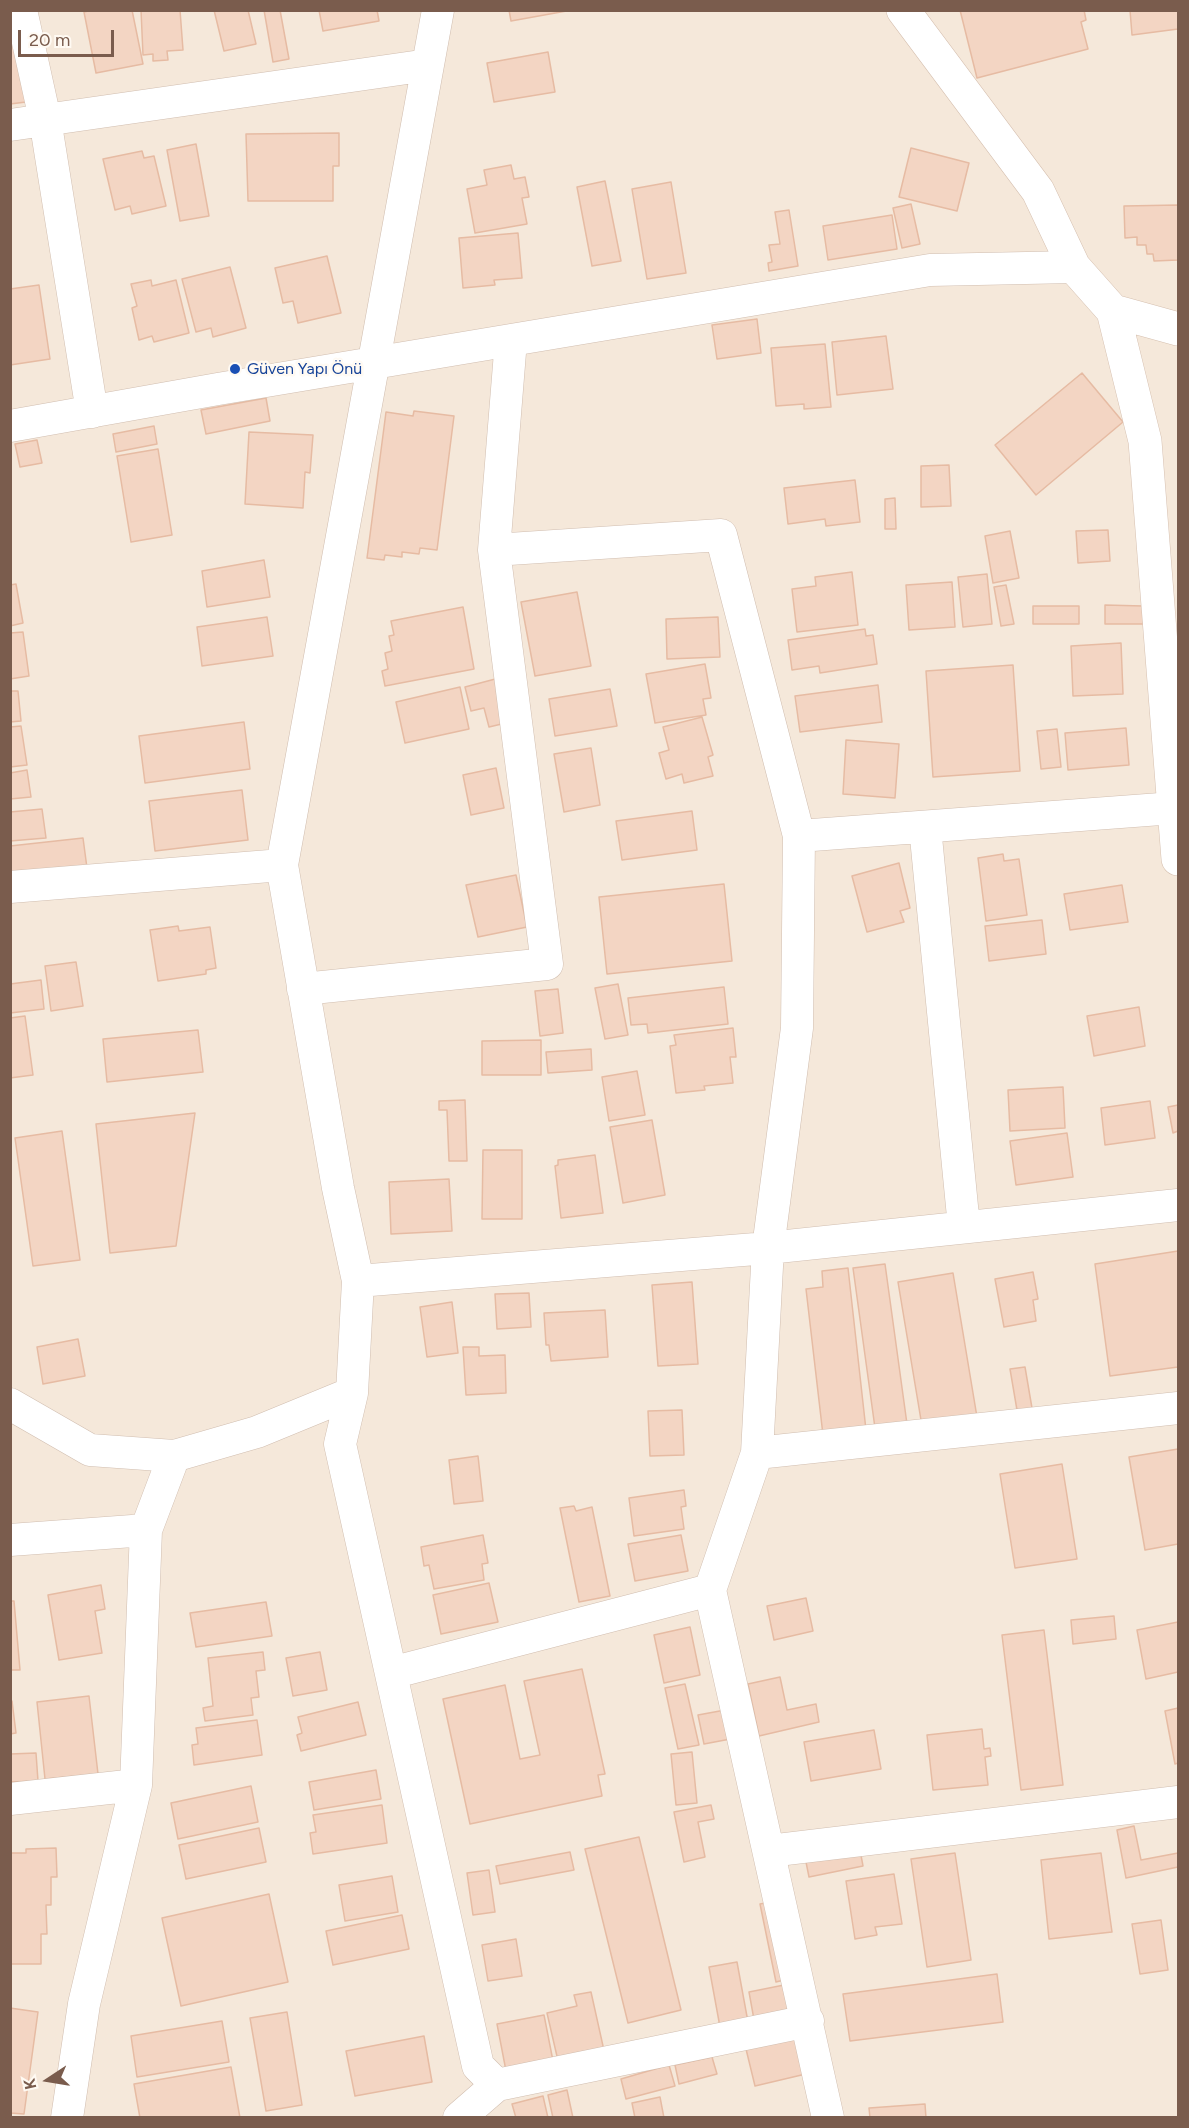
<!DOCTYPE html>
<meta charset="utf-8">
<style>
body{margin:0}
#map{position:relative;width:1189px;height:2128px;overflow:hidden;background:#fdf6ec;font-family:Figtree,sans-serif}
canvas{display:block}
.frame{position:absolute;inset:0;border:12px solid #7a5c4d;pointer-events:none}
.north{position:absolute;left:18px;top:2050px;width:60px;height:60px;-webkit-text-stroke:4px #fffaf3;paint-order:stroke;rotate:258deg;font-size:16px;font-weight:700;line-height:24px;text-align:center;color:#7a5c4d}
.north::after{content:'';display:block;margin:auto;width:21px;height:27px;background:#7a5c4d;clip-path:polygon(50% 0,100% 100%,50% 72%,0 100%)}
.scale{position:absolute;left:18px;top:30px;width:96px;height:27px;box-sizing:border-box;border:3px solid #7a5c4d;border-top:0;padding-left:8px;font-size:18px;line-height:21px;white-space:nowrap;color:#7a5c4d;-webkit-text-stroke:4px #fffaf3;paint-order:stroke}
</style>
<div id="map">
<canvas width="1189" height="2128"></canvas>
<div class="frame"></div>
<div class="north">K</div>
<div class="scale">20 m</div>
</div>
<script>
const c = document.querySelector('canvas').getContext('2d');
c.lineJoin = 'round';
function fill(path, color) {
  c.fillStyle = color;
  c.fill(path, 'evenodd');
}
function stroke(path, color, width, dash) {
  c.strokeStyle = color;
  c.lineWidth = width;
  c.lineCap = dash ? 'butt' : 'round';
  c.setLineDash(dash || []);
  c.stroke(path);
}
function drawText(font, color, halo, rows, align = 'center') {
  c.font = font + ' Figtree,sans-serif';
  c.lineWidth = 5;
  c.setLineDash([]);
  c.textBaseline = 'middle';
  c.strokeStyle = halo;
  c.fillStyle = color;
  for (const [text, x, y, turn = 0] of rows) {
    c.save();
    c.translate(x, y);
    c.rotate((+turn || 0) * Math.PI / 180);
    c.textAlign = isNaN(turn) ? turn : align;
    if (halo) c.strokeText(text, 0, 0);
    c.fillText(text, 0, 0);
    c.restore();
  }
}
fill(new Path2D(`
 M11,11H1178V2117H11Z`), '#f5e8da');
const building = new Path2D(`
 M93,10H132L143,64L96,73L84,12Z
 M141,10H180L183,50L167,51L168,60L153,61V54L143,55Z
 M214,10H248L256,44L224,51Z
 M264,10H280L289,59L273,62Z
 M319,10H377L379,21L323,31Z
 M509,10H572L511,21Z
 M960,10H1084L1086,20L1081,22L1088,49L977,78Z
 M1130,10H1178V29L1132,35Z
 M15,42L26,102L10,104V43Z
 M548,52L555,92L494,102L487,63Z
 M339,133V166H333V201H248L246,134Z
 M196,144L209,216L180,221L167,150Z
 M911,148L969,163L957,211L899,197Z
 M142,151L144,158L154,156L166,206L132,214L130,206L115,210L103,159Z
 M511,165L514,179L525,177L529,197L522,198L527,224L475,233L467,189L487,185L484,170Z
 M605,181L621,261L592,266L577,187Z
 M671,182L686,273L647,279L632,189Z
 M911,204L920,244L902,248L893,208Z
 M1178,205V260L1154,261L1153,254H1147L1146,245H1137V237L1125,238L1124,206Z
 M789,210L798,266L769,271L768,263L772,262L769,245L780,244L775,212Z
 M892,215L897,249L828,260L823,226Z
 M518,233L522,278L494,280L495,285L463,288L459,238Z
 M327,256L341,313L298,323L293,301L283,303L275,268Z
 M230,267L246,328L213,337L211,328L196,332L182,279Z
 M151,280L152,286L176,280L189,333L154,342L152,336L139,340L132,308L137,306L131,284Z
 M39,285L50,359L10,365V289Z
 M757,319L761,353L717,359L712,325Z
 M886,336L893,389L837,395L832,342Z
 M825,344L831,407L804,409V404L776,406L771,348Z
 M1082,373L1123,422L1036,495L995,445Z
 M266,398L270,421L206,434L201,410Z
 M414,411L454,416L437,550L420,548L419,554L402,552V557L385,555L384,560L367,558L386,412L413,416Z
 M154,426L157,444L116,452L113,434Z
 M249,432L313,435L310,473L305,472L303,508L245,504Z
 M37,440L42,463L20,467L15,444Z
 M158,449L172,535L131,542L117,456Z
 M949,465L951,506L921,507V466Z
 M855,480L860,522L826,526L825,519L788,524L784,488Z
 M895,498L896,529H885V499Z
 M1108,530L1110,561L1078,563L1076,531Z
 M1010,531L1019,578L993,583L985,536Z
 M264,560L270,597L207,607L202,571Z
 M852,572L858,625L797,632L792,589L816,586L815,577Z
 M987,574L992,624L963,627L958,577Z
 M952,582L955,627L909,630L906,585Z
 M16,584L23,623L10,626V585Z
 M1006,585L1014,624L1001,626L994,587Z
 M577,592L591,666L535,676L521,602Z
 M1105,605L1143,606V624H1105Z
 M1033,606H1079V624H1033Z
 M463,607L474,669L385,686L382,671L388,669L385,653L392,651L389,636L394,635L391,621Z
 M267,617L273,656L202,666L197,627Z
 M718,617L720,657L667,659L666,619Z
 M865,629L866,636L873,635L877,664L820,673L819,666L792,670L788,640Z
 M23,632L29,676L10,679V633Z
 M1121,643L1123,694L1073,696L1071,646Z
 M705,664L711,698L703,699L706,715L655,723L646,674Z
 M1013,665L1020,771L933,777L926,671Z
 M499,678L510,722L489,727L484,708L471,711L465,687Z
 M878,685L882,722L800,732L795,696Z
 M460,687L469,729L405,743L396,702Z
 M610,689L617,726L555,736L549,699Z
 M10,691H18L21,721L10,722Z
 M702,717L713,755L708,757L713,776L684,783L682,774L666,779L659,753L669,750L663,727Z
 M244,722L250,769L145,783L139,736Z
 M21,726L27,765L10,767V727Z
 M1126,728L1129,765L1068,770L1065,733Z
 M1057,729L1061,767L1041,769L1037,731Z
 M846,740L899,744L895,798L843,794Z
 M591,748L600,805L564,812L554,754Z
 M496,768L504,808L471,815L463,775Z
 M27,770L31,797L10,799V773Z
 M242,790L248,840L155,851L149,801Z
 M42,809L46,838L10,841V812Z
 M692,811L697,850L622,860L616,821Z
 M83,838L87,868L10,886V846Z
 M1003,854L1004,861L1019,859L1027,915L986,921L978,858Z
 M899,863L910,908L900,911L904,922L867,932L852,876Z
 M516,875L527,927L478,937L466,885Z
 M724,884L732,961L607,974L599,897Z
 M1122,885L1128,922L1070,930L1064,894Z
 M1042,920L1046,954L989,961L985,926Z
 M178,926L179,931L210,927L216,968L206,970V974L158,981L150,930Z
 M76,962L83,1006L51,1011L45,966Z
 M41,980L44,1009L10,1013V984Z
 M618,984L628,1035L605,1039L595,988Z
 M724,987L728,1024L648,1033L647,1024L631,1025L628,998Z
 M558,989L563,1033L540,1036L535,991Z
 M1139,1007L1145,1046L1094,1056L1087,1016Z
 M25,1016L33,1075L10,1078V1018Z
 M733,1028L736,1057H730L733,1083L704,1086L705,1090L676,1093L670,1046L676,1045L674,1035Z
 M198,1030L203,1072L107,1082L103,1039Z
 M541,1040V1075H482V1041Z
 M591,1049L592,1070L548,1073L546,1052Z
 M637,1071L645,1115L609,1121L602,1077Z
 M1063,1087L1065,1128L1010,1131L1008,1090Z
 M465,1100L467,1161H449L447,1110H439V1101Z
 M1150,1101L1155,1138L1105,1145L1101,1108Z
 M1178,1105V1131L1173,1133L1168,1107Z
 M195,1113L176,1246L110,1253L96,1124Z
 M652,1120L665,1195L623,1203L610,1127Z
 M62,1131L80,1260L33,1266L15,1138Z
 M1067,1133L1073,1177L1016,1185L1010,1141Z
 M483,1150H522V1219H482Z
 M595,1155L603,1213L561,1218L555,1166L558,1165V1160Z
 M449,1179L452,1231L391,1234L389,1182Z
 M1178,1251V1367L1110,1376L1095,1264Z
 M885,1264L907,1424L875,1428L853,1268Z
 M848,1268L866,1430L823,1435L806,1289L823,1287L822,1271Z
 M1033,1272L1038,1299L1033,1300L1036,1321L1004,1327L995,1279Z
 M953,1273L977,1417L922,1426L898,1282Z
 M692,1282L698,1364L658,1366L652,1285Z
 M529,1293L531,1327L497,1329L495,1294Z
 M452,1302L458,1353L427,1357L420,1307Z
 M605,1310L608,1357L551,1361L549,1345H546L544,1313Z
 M78,1339L85,1376L43,1384L37,1347Z
 M463,1347H479V1356L505,1355L506,1393L466,1395Z
 M1025,1367L1033,1414L1018,1416L1010,1369Z
 M682,1410L684,1455L650,1456L648,1411Z
 M1178,1449V1544L1145,1550L1129,1457Z
 M478,1456L483,1501L454,1504L449,1460Z
 M1062,1464L1077,1559L1015,1568L1000,1474Z
 M684,1490L686,1506L681,1507L684,1529L634,1536L629,1498Z
 M574,1506L576,1511L592,1507L610,1596L579,1602L560,1508Z
 M483,1535L488,1563L482,1564L484,1580L434,1589L429,1565L424,1566L421,1547Z
 M681,1535L688,1571L635,1581L628,1544Z
 M489,1583L498,1622L441,1634L433,1595Z
 M101,1585L105,1609L95,1611L102,1653L59,1660L48,1595Z
 M806,1598L813,1631L774,1640L767,1606Z
 M10,1601H14L20,1670H10Z
 M266,1602L272,1636L196,1647L190,1613Z
 M1114,1616L1116,1639L1073,1644L1071,1620Z
 M1178,1622V1672L1146,1679L1137,1630Z
 M690,1627L700,1675L664,1683L654,1635Z
 M1044,1630L1063,1785L1021,1790L1002,1635Z
 M263,1652L265,1670L256,1671L259,1697L251,1698L253,1715L205,1721L203,1708L213,1706L208,1658Z
 M320,1652L327,1690L293,1696L286,1658Z
 M582,1669L605,1774L598,1775L602,1796L470,1824L443,1699L505,1685L520,1759L540,1755L524,1681Z
 M780,1677L787,1710L816,1704L819,1722L759,1736L748,1684Z
 M685,1684L699,1745L678,1749L665,1688Z
 M89,1696L98,1774L45,1779L37,1702Z
 M12,1701L16,1733L10,1734V1702Z
 M358,1702L366,1735L301,1751L297,1735L302,1733L298,1717Z
 M736,1708L741,1737L704,1744L698,1715Z
 M1178,1708V1763L1175,1764L1165,1711Z
 M257,1720L262,1755L194,1765L192,1745L198,1744L196,1728Z
 M982,1729L984,1749L990,1748L991,1756L985,1757L988,1785L933,1790L927,1735Z
 M874,1730L881,1769L811,1781L804,1742Z
 M692,1752L697,1803L676,1805L671,1754Z
 M36,1753L38,1781L10,1782V1754Z
 M376,1770L381,1799L314,1810L309,1782Z
 M251,1786L258,1822L178,1839L171,1803Z
 M382,1805L387,1843L313,1854L310,1833L316,1832L313,1815Z
 M711,1805L714,1819L698,1822L705,1857L684,1862L674,1812Z
 M1134,1826L1141,1860L1178,1853V1867L1126,1878L1117,1830Z
 M259,1828L266,1862L186,1879L179,1845Z
 M639,1837L681,2010L628,2023L585,1849Z
 M56,1848L57,1877H51V1905H46L47,1934H41V1964H10V1853H26V1849Z
 M860,1850L863,1866L809,1877L806,1862Z
 M570,1852L574,1870L500,1884L496,1866Z
 M955,1853L971,1960L927,1967L911,1859Z
 M1101,1853L1112,1932L1049,1939L1041,1860Z
 M489,1870L495,1912L473,1915L467,1873Z
 M894,1874L902,1924L875,1927L877,1935L855,1939L846,1881Z
 M392,1876L398,1912L345,1921L339,1885Z
 M269,1894L288,1982L181,2006L162,1918Z
 M775,1901L792,1978L776,1982L760,1904Z
 M402,1915L409,1949L333,1965L326,1931Z
 M1161,1920L1168,1970L1140,1974L1132,1924Z
 M516,1939L522,1976L488,1981L482,1945Z
 M737,1962L748,2022L720,2027L709,1967Z
 M997,1974L1003,2022L850,2041L843,1994Z
 M794,1983L800,2017L755,2025L749,1992Z
 M591,1992L605,2055L559,2065L547,2013L577,2006L574,1995Z
 M10,2008L38,2012L24,2114L10,2113Z
 M287,2012L302,2105L266,2111L250,2018Z
 M544,2015L554,2066L507,2076L497,2024Z
 M222,2021L229,2062L137,2077L131,2036Z
 M424,2036L432,2082L355,2096L346,2051Z
 M802,2036L810,2073L755,2086L746,2049Z
 M712,2057L717,2074L679,2084L675,2065Z
 M669,2065L675,2086L626,2099L621,2079Z
 M231,2067L240,2118H140L134,2084Z
 M567,2090L573,2118H553L548,2095Z
 M543,2096L548,2118H516L512,2104Z
 M660,2097L664,2118H635L632,2103Z
 M925,2104L926,2118H870L869,2108Z`);
fill(building, '#f3d5c3');
stroke(building, '#e6bba3', 1.5);
const street = new Path2D(`
 M21,10L45,119L92,412
 M438,10L282,865L338,1188L358,1281L352,1393L340,1444L478,2066L497,2085
 M10,125L428,65
 M10,426L218,389L930,270L1074,267
 M494,550L721,535L799,836L797,1028L768,1248L757,1453
 M925,827L964,1227
 M799,836L1174,808
 M10,887L282,865
 M303,989L547,964L494,550L511,340
 M358,1281L768,1248L1178,1205
 M10,1404L90,1450L174,1456L257,1432L352,1393
 M10,1540L146,1530
 M710,1590L828,2118
 M391,1673L710,1590L757,1453L1178,1408
 M10,1799L136,1785
 M769,1851L1178,1802
 M67,2118L84,2004L136,1785L146,1530L174,1456
 M459,2118L497,2085L808,2021`);
const secondary = new Path2D(`
 M903,10L1038,191L1074,267L1113,311L1145,441L1178,859
 M1113,311L1178,329`);
stroke(street, '#d1beb0', 33);
stroke(secondary, '#d6c0b0', 34);
stroke(street, '#fff', 32);
stroke(secondary, '#fff', 33);
for (const [x, y, r, color] of [
 [235,369,6,"#1a4fb4"]
]) {
  const dot = new Path2D();
  dot.arc(x, y, r, 0, 2 * Math.PI);
  c.fillStyle = color;
  c.fill(dot);
  stroke(dot, '#fffaf3', 2);
}
drawText('16px', '#164399', '#fffaf3', [
 ["Güven Yapı Önü",247,369]
], 'left');
</script>
